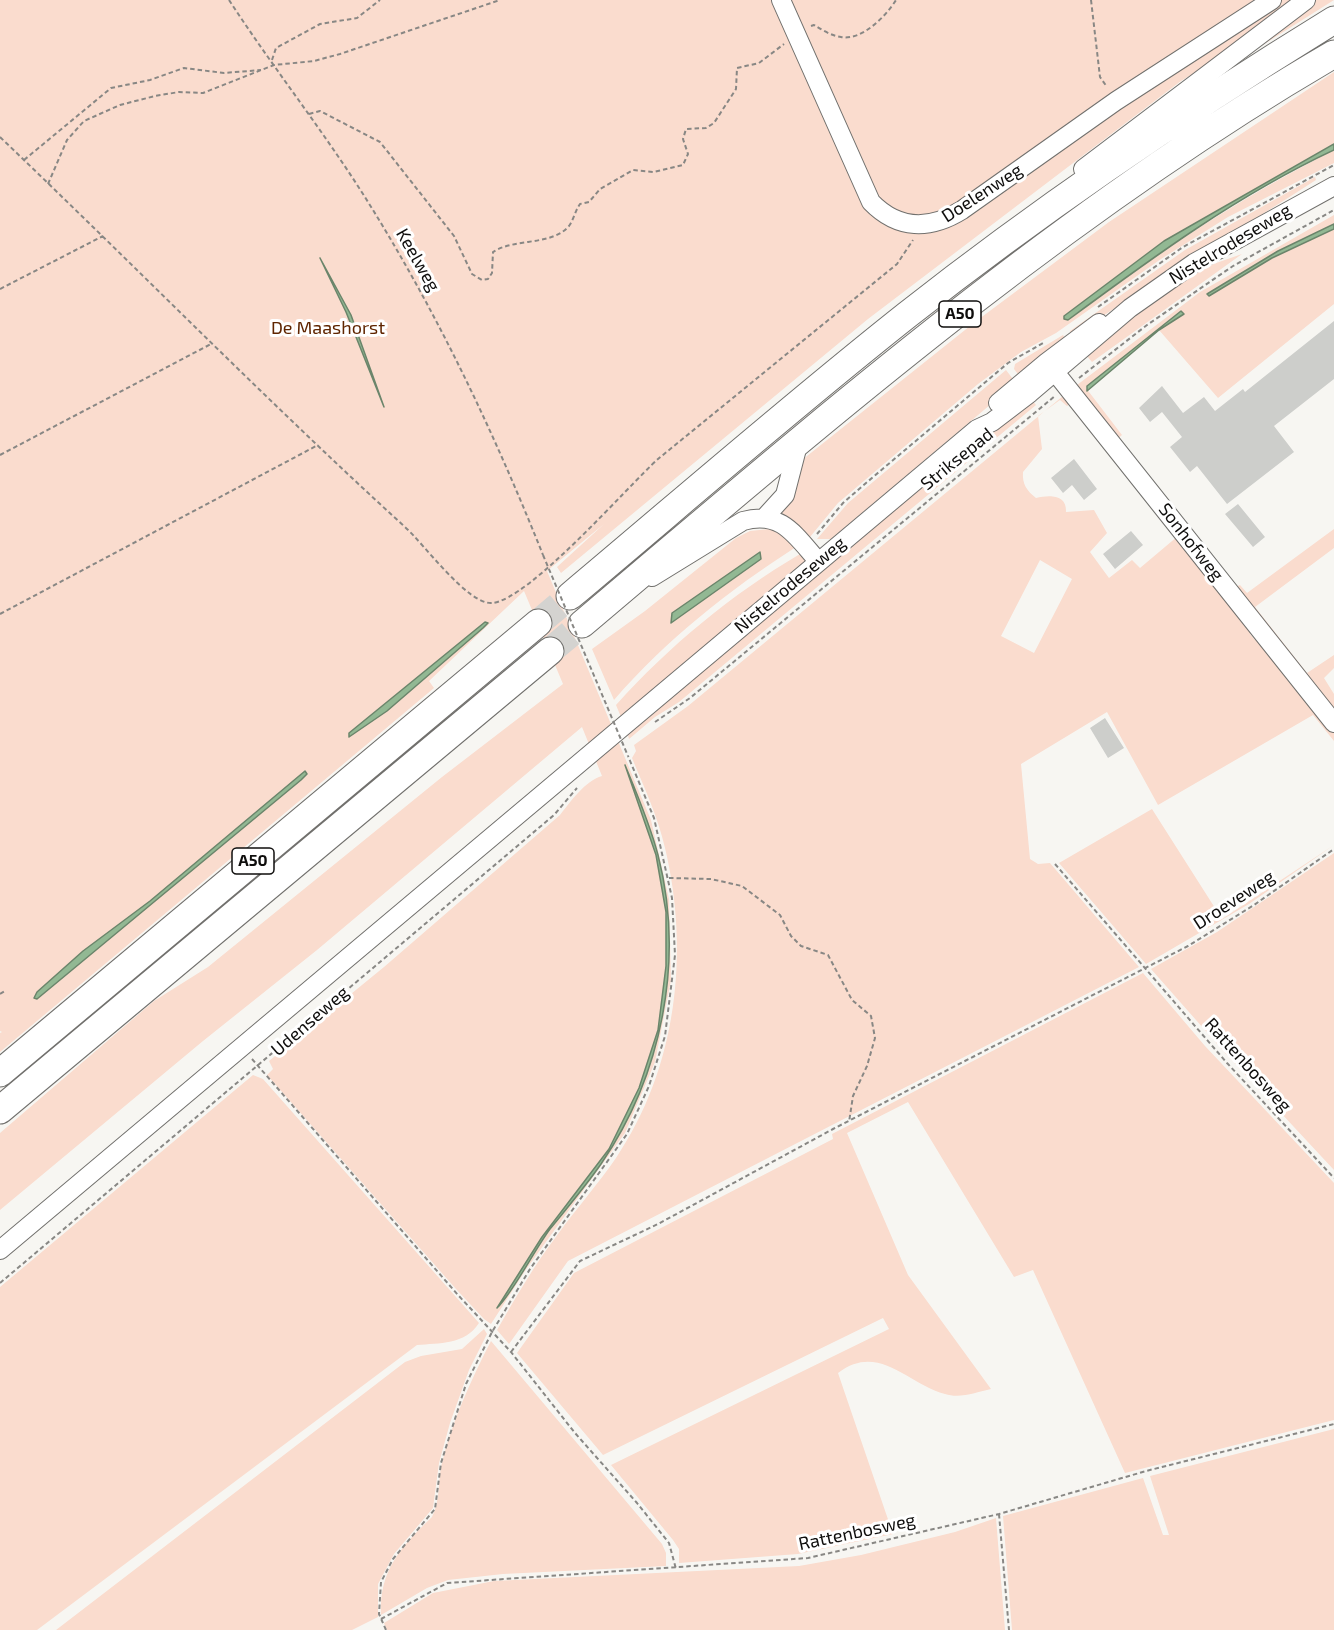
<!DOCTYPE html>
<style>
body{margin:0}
canvas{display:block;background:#f7f6f2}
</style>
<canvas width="1334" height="1630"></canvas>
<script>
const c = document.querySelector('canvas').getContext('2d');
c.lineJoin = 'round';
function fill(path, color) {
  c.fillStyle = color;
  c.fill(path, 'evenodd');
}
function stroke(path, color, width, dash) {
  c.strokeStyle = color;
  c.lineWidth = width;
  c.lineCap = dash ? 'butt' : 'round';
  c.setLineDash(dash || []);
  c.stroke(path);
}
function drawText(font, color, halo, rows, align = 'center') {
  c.font = font + ' "Exo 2",sans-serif';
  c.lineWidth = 6;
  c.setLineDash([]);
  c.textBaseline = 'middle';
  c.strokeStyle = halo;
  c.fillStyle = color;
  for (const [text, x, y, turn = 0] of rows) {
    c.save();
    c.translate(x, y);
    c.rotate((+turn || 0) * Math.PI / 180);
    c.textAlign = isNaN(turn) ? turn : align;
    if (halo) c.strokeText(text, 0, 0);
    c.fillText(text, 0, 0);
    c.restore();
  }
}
fill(new Path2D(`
 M0,0H1334L1215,75L1305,5L1181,81L868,319L561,573L557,567L604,524L547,571L651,820L669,899L671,980L655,1062L625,1133L527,1268L491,1324L484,1319L456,1289L267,1075L273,1069L269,1061L384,967L560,815C571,801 585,781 602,776L582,727L317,950L203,1041L0,1210V1133L154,1001L208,967L442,777L563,684L524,591L429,681L434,688L0,1052V1033L2,1032L0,1031Z
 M1334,72V144L1164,241L1064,318L1068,320C1153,255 1239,199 1334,150V163L1228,217L1161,259L1056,333L1021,352L978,384L838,503L810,537L801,535L782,513L791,498L802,460L975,322L1109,222Z
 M1315,177L1316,180C1235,232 1152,282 1072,337L1070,331L1185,250Z
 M1334,215V224L1278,251L1208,294L1209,296L1272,258L1334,229V304L1218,398L1159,330L1183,314L1181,311L1086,388L1122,435L1116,440L1076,389L1077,385L1200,292Z
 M1242,254L1092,362L1085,354L1141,308L1199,269Z
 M1063,335L1067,341L1021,378L1014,369L1015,364Z
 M1006,370L1016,383L831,539H817L848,503Z
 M1063,396L1073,402L1067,406L1060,400L1038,416L1042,449L1023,472C1022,484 1027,491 1036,498C1049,495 1067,494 1066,512L1094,510L1107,533L1090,552L1109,578L1132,560L1140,568L1178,536L1252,629L1250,634L1255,640L1260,639L1334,733V741L1313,715L1158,805L1107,712L1021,764L1030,859L1038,864L1050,863L1139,967L568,1261L509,1344L497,1330C516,1297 535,1264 558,1234C577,1208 598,1184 616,1158C677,1068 690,952 665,848C658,817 644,787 632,758L636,751L634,745L688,706ZM1040,560L1072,579L1034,653L1001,636Z
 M1030,398L1036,405L679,702L655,717L629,739L627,732Z
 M769,529L777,531L796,547C729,590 666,640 614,700L592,649L645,611L736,538L750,531Z
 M1334,529V548L1255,607L1307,673L1334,655V668L1324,678L1334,694V713L1233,588L1240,585L1247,593Z
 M800,554L806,561L621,717L616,705C669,646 732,594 800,554Z
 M1152,809L1222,919L1334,845L1249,904L1146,964L1059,863Z
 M1334,853V1170L1226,1054L1151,969L1217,932Z
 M1143,973L1205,1046L1334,1183V1420L1125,1473L1033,1270L1014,1277L908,1102L847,1133L908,1275L991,1389C977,1392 960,1399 945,1394C907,1384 879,1342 838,1373L893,1534L798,1554L679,1563V1549L673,1540L611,1465L889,1329L883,1318L603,1455L517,1353L574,1273L833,1139L832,1134Z
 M253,1075L263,1079L479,1323C465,1345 439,1343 417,1345L37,1630H0V1287Z
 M484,1329L487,1334L469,1370L450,1423L439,1463L433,1508L394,1554L378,1584V1617L352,1630H56L405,1362L421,1356L462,1349Z
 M491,1341L662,1544L666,1553V1566L503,1574L448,1580L427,1588L381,1615C379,1570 401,1547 432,1517C440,1501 438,1484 441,1467C451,1423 471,1380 491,1341Z
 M1334,1429V1630H1012L1003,1516L1143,1478L1163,1535H1169L1150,1476Z
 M996,1518L1005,1630H387L384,1623L433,1593L494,1581L799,1566L861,1555L955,1532Z`), '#fadcce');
const water = new Path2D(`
 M1334,144V150C1238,195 1153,257 1068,320L1064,319V316L1164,241Z
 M1334,224V229L1272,258L1209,296L1207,294L1278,251Z
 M320,258L351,315L384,407L346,312Z
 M1181,311L1184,314L1159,330L1087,391V386Z
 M760,552L761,559L671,623L672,613Z
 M485,622L488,623L483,628L387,711L349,737V733Z
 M625,765C637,794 650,824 658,855C685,960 662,1075 601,1164C585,1187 567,1208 550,1229C535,1249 512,1294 497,1308L542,1237L609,1149L639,1088L658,1030L666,966V912L656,855Z
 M305,771L307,774L301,780L37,999L34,998L37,992L83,951L150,901Z`);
fill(water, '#92b893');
stroke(water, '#6b856b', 1.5);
fill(new Path2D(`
 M1334,321V379L1274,426L1294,452L1227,504L1197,466L1190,472L1170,447L1182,437L1162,412L1150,422L1139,408L1162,386L1183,413L1204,397L1215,411L1243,389L1245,392Z
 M1074,459L1097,489L1084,500L1072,485L1063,493L1051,478Z
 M1238,504L1265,537L1253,547L1225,514Z
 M1131,531L1143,545L1115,569L1103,554Z
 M1105,718L1124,748L1108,758L1090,728Z`), '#cdcecb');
stroke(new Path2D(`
 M538,623L570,596
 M550,651L582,624`), '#d4d3d0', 27, [27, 14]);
const minor = new Path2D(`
 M781,0L871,202C898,230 930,230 962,210L1116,101L1272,0
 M1083,169L1306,0
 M1047,362L1334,723
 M998,403L1047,362L1099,323
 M765,517L785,495L798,445
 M652,577L743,521C781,510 795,535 818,561
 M0,1250L977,429L992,422L1030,393L1130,308L1194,263L1334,186`);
const highway = new Path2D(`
 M570,596C682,502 792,406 907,315C1043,208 1186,111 1334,20
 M582,624C821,422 1062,212 1334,54
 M0,1073L538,623
 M0,1110L550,651`);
stroke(minor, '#71706d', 20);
stroke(highway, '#71706d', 29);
stroke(new Path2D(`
 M229,0C272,66 321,128 363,194C435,308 493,430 543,555
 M1091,0L1100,77L1107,87
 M811,26L814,25C822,30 832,36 841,37C862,41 886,16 896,0
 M272,60L276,48L320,24L357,18L380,0
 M309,114L320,111L380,142L454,236L472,274L482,280L488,279L492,273L493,252C514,238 552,246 569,226C574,219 575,211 580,204L589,202L600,189L633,170L654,172L683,165L688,154L683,139L686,129L706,128L714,123L736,89L737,68L759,63L784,44
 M0,137C136,267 267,401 405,527C424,544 468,605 492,603C529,600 627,487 658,459L897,264L913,240
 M24,160L111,88L150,80L184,68L224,73L261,70
 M48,184L67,140L84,121L120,105L155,96L179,92L203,93L274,65L314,61L340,54L500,0
 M0,289L103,236
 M1098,307L1183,247L1334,165
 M1079,378L1147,325L1233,266L1334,210
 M0,455L211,344
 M817,534L843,503L866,483L1008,363L1043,343
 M0,614L318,445
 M655,722L690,698L1055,396
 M1055,864L1227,1063L1334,1178
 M669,878L711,879L742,886L780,915L791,936L801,946L828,955L852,1000L871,1016L875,1038L867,1066L853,1096L849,1122
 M0,994L5,991
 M252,1059L458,1295L511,1352L575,1433L637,1503L669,1543L676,1569
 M0,1283L554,815L577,788
 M511,1352L580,1261L658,1224L833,1129L1188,946L1254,905L1334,849
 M999,1514L1009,1630
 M381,1619L447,1583L808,1558L999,1514L1146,1471L1334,1424
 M386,1630L379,1614L381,1582L393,1559L435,1509L441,1463L466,1384L492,1332L530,1269L627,1134L649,1086L665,1036L675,955L672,898L654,818L628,756`), '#888784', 2, [4.5, 3]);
stroke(minor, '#fff', 18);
stroke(highway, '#fff', 27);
stroke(new Path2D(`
 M543,555L628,756`), '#888784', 2, [4.5, 3]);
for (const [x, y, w] of [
 [960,314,42],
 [253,861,42]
]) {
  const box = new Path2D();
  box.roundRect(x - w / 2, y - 13, w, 26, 4.5);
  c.fillStyle = '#fff';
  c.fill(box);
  stroke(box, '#0f0e0d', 1.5);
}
drawText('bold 16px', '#0f0e0d', null, [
 ["A50",960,314],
 ["A50",253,861]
]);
drawText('18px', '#0f0e0d', '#fff', [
 ["Doelenweg",982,193,-33],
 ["Nistelrodeseweg",1230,244,-31],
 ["Keelweg",418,260,60],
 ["Striksepad",957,459,-39],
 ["Sonhofweg",1191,542,52],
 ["Nistelrodeseweg",790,585,-40],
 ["Droeveweg",1234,900,-33],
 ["Udenseweg",310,1021,-41],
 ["Rattenbosweg",1248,1065,48],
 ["Rattenbosweg",857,1532,-12]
]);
drawText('18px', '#5f2500', '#fff', [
 ["De Maashorst",328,328]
]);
</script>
